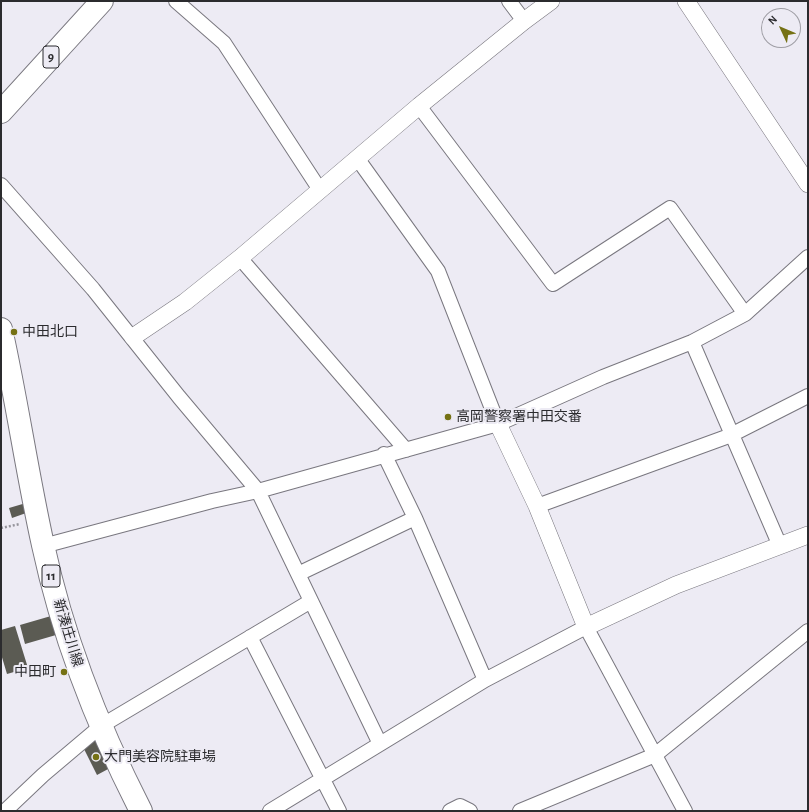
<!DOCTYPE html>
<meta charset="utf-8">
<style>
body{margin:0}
#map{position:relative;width:809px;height:812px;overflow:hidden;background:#edebf4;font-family:"Alegreya Sans",sans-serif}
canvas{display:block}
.frame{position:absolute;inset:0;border:2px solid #2b2b2e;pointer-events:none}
.north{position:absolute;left:761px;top:8px;width:40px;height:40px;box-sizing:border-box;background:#edebf4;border:1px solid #9f9ea5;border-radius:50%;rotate:314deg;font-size:11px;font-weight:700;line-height:16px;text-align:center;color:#2b2b2e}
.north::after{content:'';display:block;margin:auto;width:14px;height:18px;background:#757114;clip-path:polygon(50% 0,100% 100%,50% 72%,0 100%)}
</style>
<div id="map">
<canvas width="809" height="812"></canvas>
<div class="frame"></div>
<div class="north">N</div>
</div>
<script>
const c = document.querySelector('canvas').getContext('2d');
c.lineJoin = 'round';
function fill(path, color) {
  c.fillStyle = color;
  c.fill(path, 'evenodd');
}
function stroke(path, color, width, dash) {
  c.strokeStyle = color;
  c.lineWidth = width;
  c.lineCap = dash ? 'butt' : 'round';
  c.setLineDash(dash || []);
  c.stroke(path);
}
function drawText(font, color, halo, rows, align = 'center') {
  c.font = font + ' "Alegreya Sans","Noto Sans JP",sans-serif';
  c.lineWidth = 4;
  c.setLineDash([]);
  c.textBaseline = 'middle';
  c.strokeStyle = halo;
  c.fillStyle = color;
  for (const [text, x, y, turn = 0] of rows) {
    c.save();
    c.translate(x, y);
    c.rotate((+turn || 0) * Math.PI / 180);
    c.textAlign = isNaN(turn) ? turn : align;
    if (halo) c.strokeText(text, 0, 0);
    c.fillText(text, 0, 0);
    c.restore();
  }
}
fill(new Path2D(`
 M26,503L29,512L12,518L9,508Z
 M51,616L56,635L25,644L20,625Z
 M15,626L28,668L7,674L1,654V630Z
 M95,739L110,768L97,775L82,745Z`), '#5b5b53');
const minor = new Path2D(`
 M176,1L224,43L320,190
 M509,1L524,21
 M419,106L553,284L670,208L745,314
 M357,158L438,271L498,424
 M1,185L93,289L179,397L258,491L380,744
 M240,258L406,450
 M692,342L780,546
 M384,454L415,518L485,680
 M537,506L729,436L808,396
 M43,546L212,501L258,491L498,424L603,377L692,342L745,314L808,257
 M298,574L415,518
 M250,637L339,811
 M5,811L43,775L101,726L311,601
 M270,811L485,680L586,627L685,811
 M450,811L460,806L470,811
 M520,811L655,755L808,631`);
const tertiary = new Path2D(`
 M686,1L808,184
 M133,337L185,302L240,258L419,106L524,21L551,1
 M498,424L537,506L586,627L676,585L808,535`);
const primary = new Path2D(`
 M1,112L102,1
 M1,329C17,401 27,473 43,545C63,638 98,727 141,811`);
stroke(minor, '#79777f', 16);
stroke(tertiary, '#79777f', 18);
stroke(primary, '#79777f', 24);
stroke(new Path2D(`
 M1,528L20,524`), '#95949b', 2.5, [2, 2]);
stroke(minor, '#fff', 14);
stroke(tertiary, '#fff', 17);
stroke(primary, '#fff', 22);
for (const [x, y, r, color] of [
 [14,332,4,"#757114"],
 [448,417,4,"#757114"],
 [64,672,4,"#757114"],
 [96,757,4,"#757114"]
]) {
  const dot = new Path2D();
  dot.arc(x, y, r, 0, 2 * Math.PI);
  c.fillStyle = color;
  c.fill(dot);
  stroke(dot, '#edebf4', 1.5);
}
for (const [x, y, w] of [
 [51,57,16],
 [51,576,18]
]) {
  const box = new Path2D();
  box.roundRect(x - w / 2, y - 11, w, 22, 3);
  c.fillStyle = '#edebf4';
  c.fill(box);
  stroke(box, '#2b2b2e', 1);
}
drawText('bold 13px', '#2b2b2e', null, [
 ["9",51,57],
 ["11",51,576]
]);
drawText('14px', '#2b2b2e', '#edebf4', [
 ["中田北口",22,332],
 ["高岡警察署中田交番",456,417],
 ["中田町",56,672,"right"],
 ["大門美容院駐車場",104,757]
], 'left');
drawText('14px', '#2b2b2e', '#edebf4', [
 ["新湊庄川線",68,633,73]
]);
</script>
